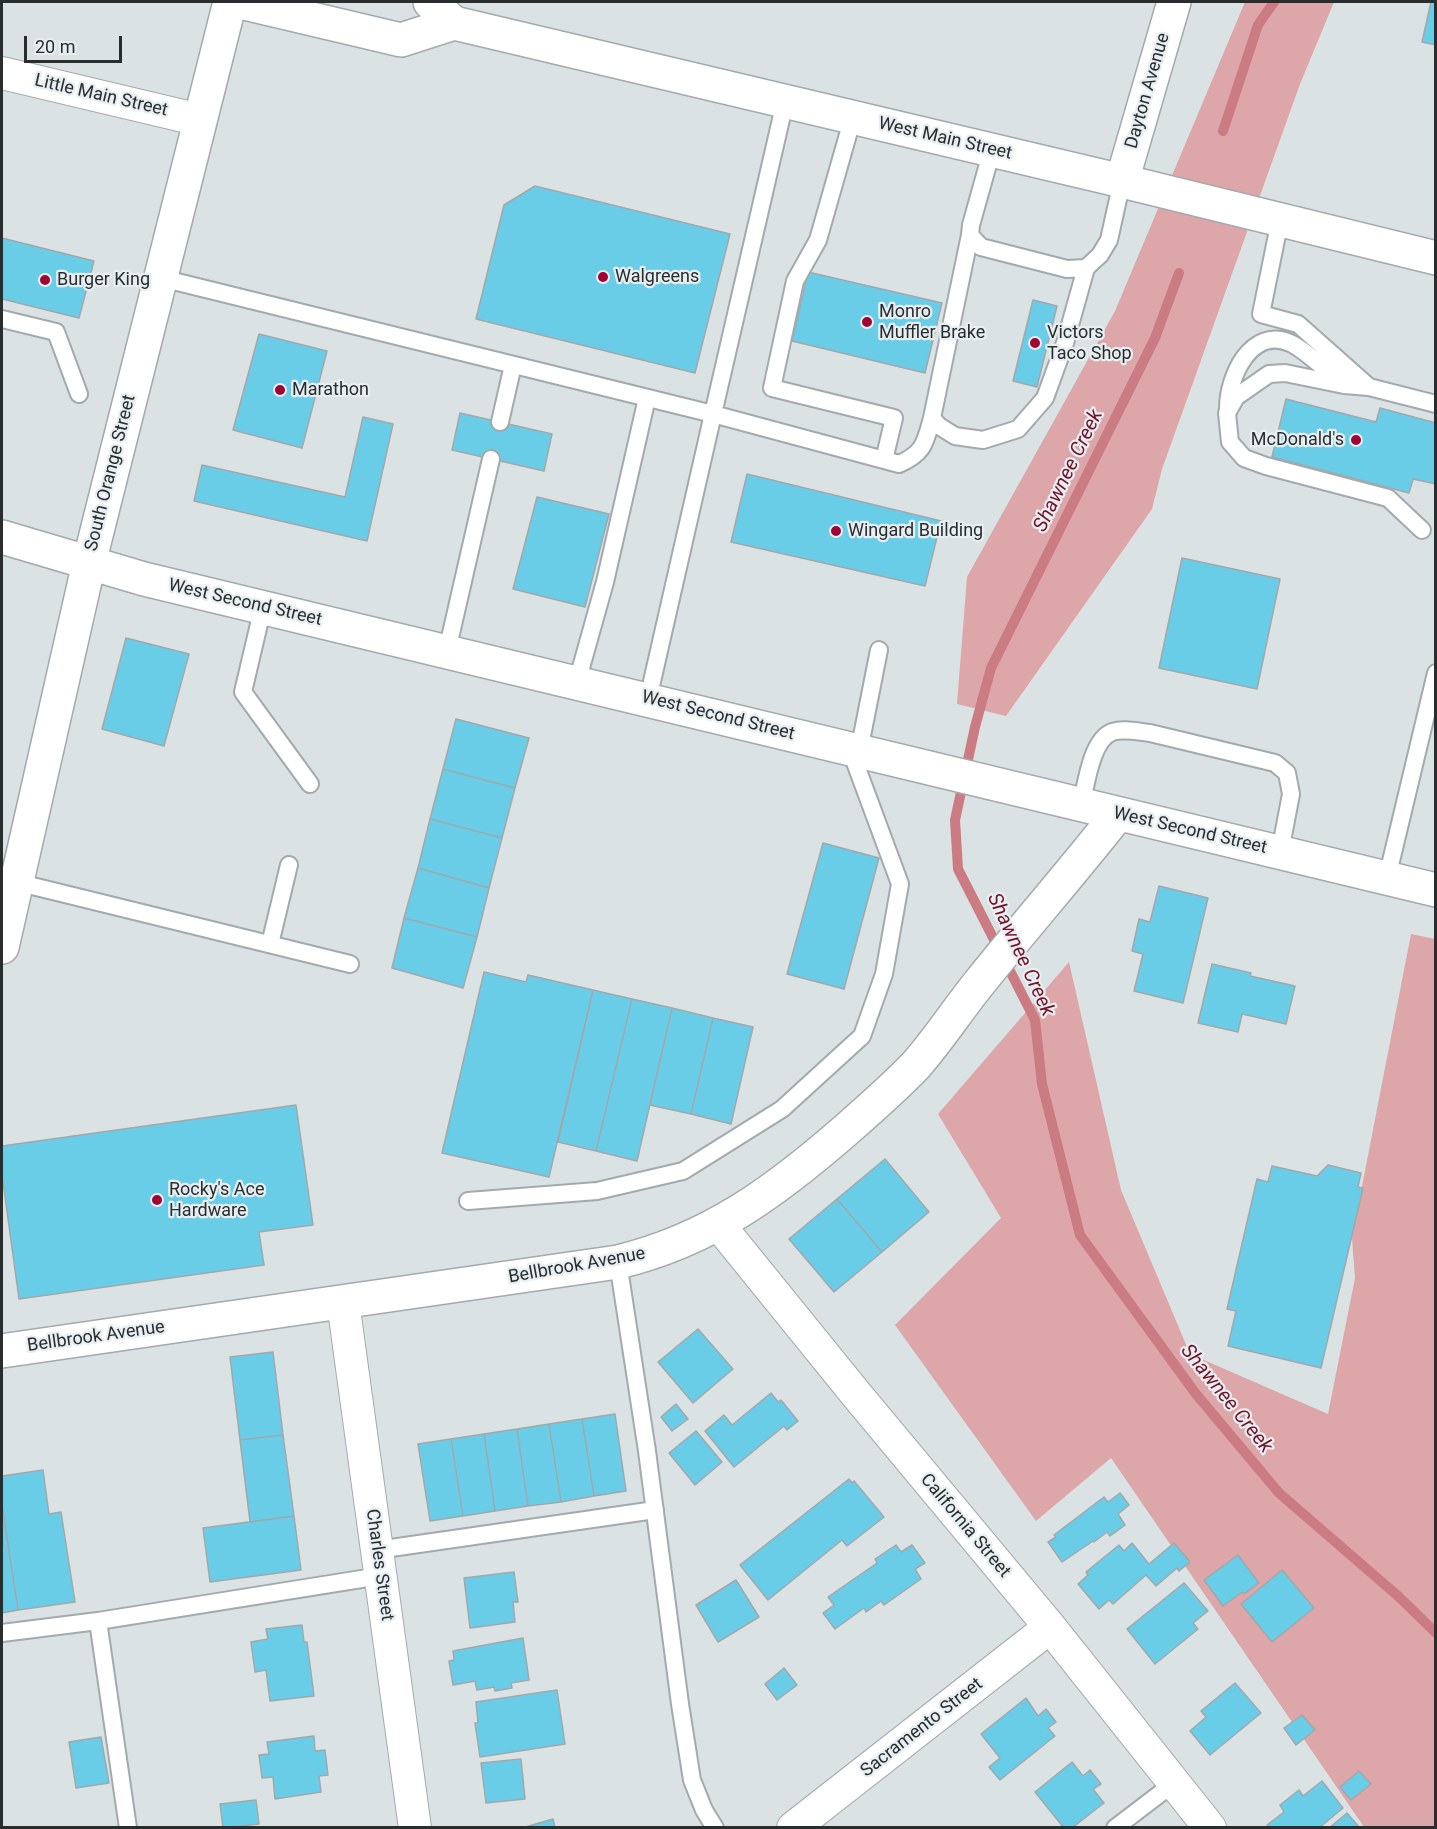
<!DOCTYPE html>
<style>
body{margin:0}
#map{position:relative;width:1437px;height:1829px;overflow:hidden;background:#dae2e4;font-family:Roboto,sans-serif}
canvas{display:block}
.frame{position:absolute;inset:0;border:3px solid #2a2d2e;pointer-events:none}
.scale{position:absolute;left:24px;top:36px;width:98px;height:27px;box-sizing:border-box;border:3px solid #2a2d2e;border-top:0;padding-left:8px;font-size:18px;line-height:21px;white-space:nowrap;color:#2a2d2e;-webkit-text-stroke:4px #e7eff2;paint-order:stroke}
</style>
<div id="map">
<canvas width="1437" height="1829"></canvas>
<div class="frame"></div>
<div class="scale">20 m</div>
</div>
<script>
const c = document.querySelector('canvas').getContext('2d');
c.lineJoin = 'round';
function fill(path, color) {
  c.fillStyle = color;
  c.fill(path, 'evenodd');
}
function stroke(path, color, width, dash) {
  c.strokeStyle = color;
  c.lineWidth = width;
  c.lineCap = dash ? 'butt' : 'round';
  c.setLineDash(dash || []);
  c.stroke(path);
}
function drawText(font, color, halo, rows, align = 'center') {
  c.font = font + ' Roboto,sans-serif';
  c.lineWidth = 4.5;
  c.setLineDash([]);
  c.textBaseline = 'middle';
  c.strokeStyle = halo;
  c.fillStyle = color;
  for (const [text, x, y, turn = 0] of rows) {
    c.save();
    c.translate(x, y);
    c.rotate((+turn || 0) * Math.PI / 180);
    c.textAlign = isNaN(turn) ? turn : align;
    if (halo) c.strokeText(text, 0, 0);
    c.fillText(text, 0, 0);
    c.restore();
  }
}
fill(new Path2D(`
 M1245,2H1334L1300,84L1162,469L1152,509L1006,716L957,704L967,577L1115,311Z
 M1411,934L1435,939V1827H1364L1111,1458L1036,1521L895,1325L1001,1218L938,1114L1069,962L1121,1190L1190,1354L1328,1414L1355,1278L1352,1238Z`), '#dda6a9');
stroke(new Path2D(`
 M1223,131L1258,25L1274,2
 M1179,273L1155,338L991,668L975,727L955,820L958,869L1035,1020L1042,1084L1080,1235L1196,1394L1279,1493L1398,1596L1436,1633`), '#cb7b82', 10);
const building = new Path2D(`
 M1431,2H1436V45L1422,42Z
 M535,186L730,234L695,373L476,319L504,205Z
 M2,238L94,261L79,318L2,299Z
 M808,272L942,303L925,373L792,341Z
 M1033,300L1057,306L1037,387L1013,381Z
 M259,334L327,351L302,448L233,430Z
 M1286,399L1376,422L1380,408L1436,423V484L1413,479L1409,493L1272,457Z
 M460,413L552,434L544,471L452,450Z
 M363,417L393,424L367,541L194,501L202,465L345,497Z
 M747,474L941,521L925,586L731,542Z
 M537,497L609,514L585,607L513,589Z
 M1182,558L1280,579L1257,689L1159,668Z
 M126,638L189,654L164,746L102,729Z
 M456,719L529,738L515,788L443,769Z
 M443,769L515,788L502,838L430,819Z
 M430,819L502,838L489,888L418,868Z
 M823,843L879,858L844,989L787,974Z
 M418,868L489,888L477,937L404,918Z
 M1159,886L1208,898L1183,1003L1134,991L1143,954L1132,951L1139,919L1150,922Z
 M404,918L477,937L463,988L392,968Z
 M1212,964L1251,973L1250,976L1295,986L1286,1024L1242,1014L1238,1032L1198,1023Z
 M484,972L526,982L528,975L593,990L549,1177L442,1153Z
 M593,990L632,999L596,1151L558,1142Z
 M632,999L672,1008L637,1161L596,1151Z
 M672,1008L713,1018L691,1114L650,1105Z
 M713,1018L753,1027L731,1124L691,1114Z
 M296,1105L313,1225L259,1232L264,1265L19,1299L2,1175V1146Z
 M885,1159L929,1212L882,1252L837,1199Z
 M1328,1165L1361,1173L1358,1187L1363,1188L1321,1368L1228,1346L1236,1311L1227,1309L1257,1179L1268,1182L1272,1166L1317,1176Z
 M837,1199L882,1252L834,1292L789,1239Z
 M698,1329L733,1369L693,1403L658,1362Z
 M273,1352L283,1435L240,1440L230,1357Z
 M771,1393L778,1402L781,1400L798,1421L787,1430L784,1426L734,1467L705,1431L724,1415L732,1425Z
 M676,1404L688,1419L672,1431L661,1417Z
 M615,1414L626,1491L594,1496L582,1419Z
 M582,1419L594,1496L561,1502L549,1424Z
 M549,1424L561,1502L528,1506L517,1429Z
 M517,1429L528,1506L495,1511L484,1434Z
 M696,1431L722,1462L695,1485L669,1453Z
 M484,1434L495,1511L463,1516L451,1439Z
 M283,1435L294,1516L250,1522L240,1440Z
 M451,1439L463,1516L430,1521L418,1444Z
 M43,1470L49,1514L61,1512L75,1602L18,1610L2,1505V1476Z
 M849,1479L852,1483L854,1481L884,1517L847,1546L842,1540L768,1600L740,1565Z
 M1120,1493L1129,1505L1118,1514L1125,1525L1110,1536L1107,1532L1094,1542L1093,1541L1062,1562L1048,1542L1056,1537L1054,1535L1104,1497L1108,1502Z
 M2,1505L18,1610L2,1613Z
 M294,1516L301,1570L210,1582L203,1528Z
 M1132,1543L1149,1564L1174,1543L1190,1562L1179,1571L1177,1568L1156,1586L1146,1575L1113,1604L1109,1600L1099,1609L1078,1584L1088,1575L1086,1572L1119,1545L1124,1551Z
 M896,1545L901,1552L912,1545L925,1563L915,1569L921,1579L884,1605L881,1601L866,1612L864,1608L835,1629L823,1613L834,1605L828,1597L877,1563L875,1559Z
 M1238,1555L1259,1583L1244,1594L1242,1592L1223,1606L1204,1580Z
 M1282,1570L1314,1608L1272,1642L1241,1604Z
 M514,1572L518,1602H513L515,1622L470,1628L464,1578Z
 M736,1580L759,1617L718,1642L696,1605Z
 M1184,1583L1208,1611L1193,1623L1198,1629L1155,1664L1127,1629Z
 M302,1625L304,1642H307L314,1696L270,1701L266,1670L255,1672L251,1642L268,1639L266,1629Z
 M523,1638L529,1680L511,1683L512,1688L495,1691L494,1687L477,1690L475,1681L453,1685L449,1661L454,1660L453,1651Z
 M784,1668L797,1685L777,1700L765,1684Z
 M1235,1683L1261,1713L1210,1755L1190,1731L1206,1717L1201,1711Z
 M557,1690L565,1744L480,1757L475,1723H478L476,1702Z
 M1026,1698L1038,1716L1046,1709L1056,1722L1048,1728L1055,1736L1000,1780L989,1767L1000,1758L981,1734Z
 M1302,1715L1315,1730L1296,1745L1284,1728Z
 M314,1736L315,1751L325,1750L328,1775L319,1776L321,1792L275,1799L273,1777L262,1778L259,1755L269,1754L267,1742Z
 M101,1737L109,1783L76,1788L69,1742Z
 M521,1759L525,1799L486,1803L481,1763Z
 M1072,1762L1083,1776L1090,1770L1101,1784L1093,1789L1104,1803L1072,1828H1064L1035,1792Z
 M1359,1771L1371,1784L1351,1800L1340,1787Z
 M1322,1781L1343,1808L1319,1828H1269L1267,1825L1284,1812L1280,1805L1299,1790L1303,1796Z
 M256,1800L259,1824L223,1828L220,1804Z
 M1347,1813L1360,1828H1329Z
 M553,1819L555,1828H522Z`);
fill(building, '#6acde8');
stroke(building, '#a1a8ab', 1.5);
const lane = new Path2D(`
 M853,117L818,240L795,281L772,388L894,418L884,460
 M1280,220L1261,314L1298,324L1369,387
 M970,235L981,247L1067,269L1086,268L1100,255L1109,240L1122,181
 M161,278L713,414L785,102
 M2,319L56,332L79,394
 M1228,408C1228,377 1251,326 1290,343C1303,348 1329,373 1341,382
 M932,418L939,426L955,436L983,440L1018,429L1045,398L1065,343L1086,268
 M500,422L513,365
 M1422,530L1388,498L1266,466L1244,458L1230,442L1227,413L1236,397L1269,374L1285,373L1344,385L1369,387L1436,404
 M263,607L243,692L310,784
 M447,651L491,459
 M577,682L605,582L647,398
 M648,699L713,414L899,464C924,453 925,443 932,418L970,235L971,225L992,150
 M859,751L879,650
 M1081,805C1086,786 1091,740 1112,732C1124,728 1139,732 1150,733L1275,763L1287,773L1291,794L1280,852
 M1387,878L1436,673
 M16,882L350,964
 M270,944L289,865
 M468,1201L597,1191L683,1171L782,1109L862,1036L884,974L900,884L850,749
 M618,1262L647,1451L680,1704L692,1780L704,1810L715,1828
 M377,1550L655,1510
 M98,1621L128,1828
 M2,1633L98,1621L380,1576
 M1115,1828L1174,1783`);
const street = new Path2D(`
 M2,73L200,120
 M719,1225L856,1394L1050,1627L1210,1828
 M343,1302L415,1828
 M793,1828L1050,1627`);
const secondary = new Path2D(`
 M1122,181L1174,2
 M2,537L144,579L1436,890
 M2,947L89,563L230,2
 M2,1351L618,1262C710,1240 776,1191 846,1130C870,1109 894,1088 916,1065C939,1039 958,1009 980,982C1025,926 1073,871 1118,814`);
const primary = new Path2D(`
 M240,2L401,40L454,23
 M430,2L454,23L1122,181L1436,258`);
stroke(lane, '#a3aaad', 20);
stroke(street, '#a3aaad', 34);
stroke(secondary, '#a3aaad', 36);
stroke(primary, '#a3aaad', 36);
stroke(lane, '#fff', 16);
stroke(street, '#fff', 32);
stroke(secondary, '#fff', 33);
stroke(primary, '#fff', 33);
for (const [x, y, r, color] of [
 [603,277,6,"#a20335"],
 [45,280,6,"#a20335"],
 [867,322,6,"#a20335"],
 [1035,343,6,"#a20335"],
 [280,390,6,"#a20335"],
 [1356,440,6,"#a20335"],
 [836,531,6,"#a20335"],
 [157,1200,6,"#a20335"]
]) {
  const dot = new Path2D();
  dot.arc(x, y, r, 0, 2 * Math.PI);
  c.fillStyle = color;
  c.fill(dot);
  stroke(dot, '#e7eff2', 2);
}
drawText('18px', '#2a2d2e', '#e7eff2', [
 ["Dayton Avenue",1148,91,-74],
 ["Little Main Street",101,96,13],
 ["West Main Street",945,139,13],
 ["South Orange Street",111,473,-76],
 ["West Second Street",245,603,13],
 ["West Second Street",718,716,14],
 ["West Second Street",1190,831,13],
 ["Bellbrook Avenue",577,1266,-10],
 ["Bellbrook Avenue",96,1337,-8],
 ["California Street",965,1526,50],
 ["Charles Street",379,1565,82],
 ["Sacramento Street",922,1728,-38]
]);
drawText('18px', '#2a2d2e', '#e7eff2', [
 ["Walgreens",615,277],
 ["Burger King",57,280],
 ["Monro",879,312],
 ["Muffler Brake",879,333],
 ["Victors",1047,333],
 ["Taco Shop",1047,354],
 ["Marathon",292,390],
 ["McDonald's",1344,440,"right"],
 ["Wingard Building",848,531],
 ["Rocky's Ace",169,1190],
 ["Hardware",169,1211]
], 'left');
drawText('italic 20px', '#741228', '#e7eff2', [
 ["Shawnee Creek",1069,471,-64],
 ["Shawnee Creek",1020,955,65],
 ["Shawnee Creek",1226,1399,51]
]);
</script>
